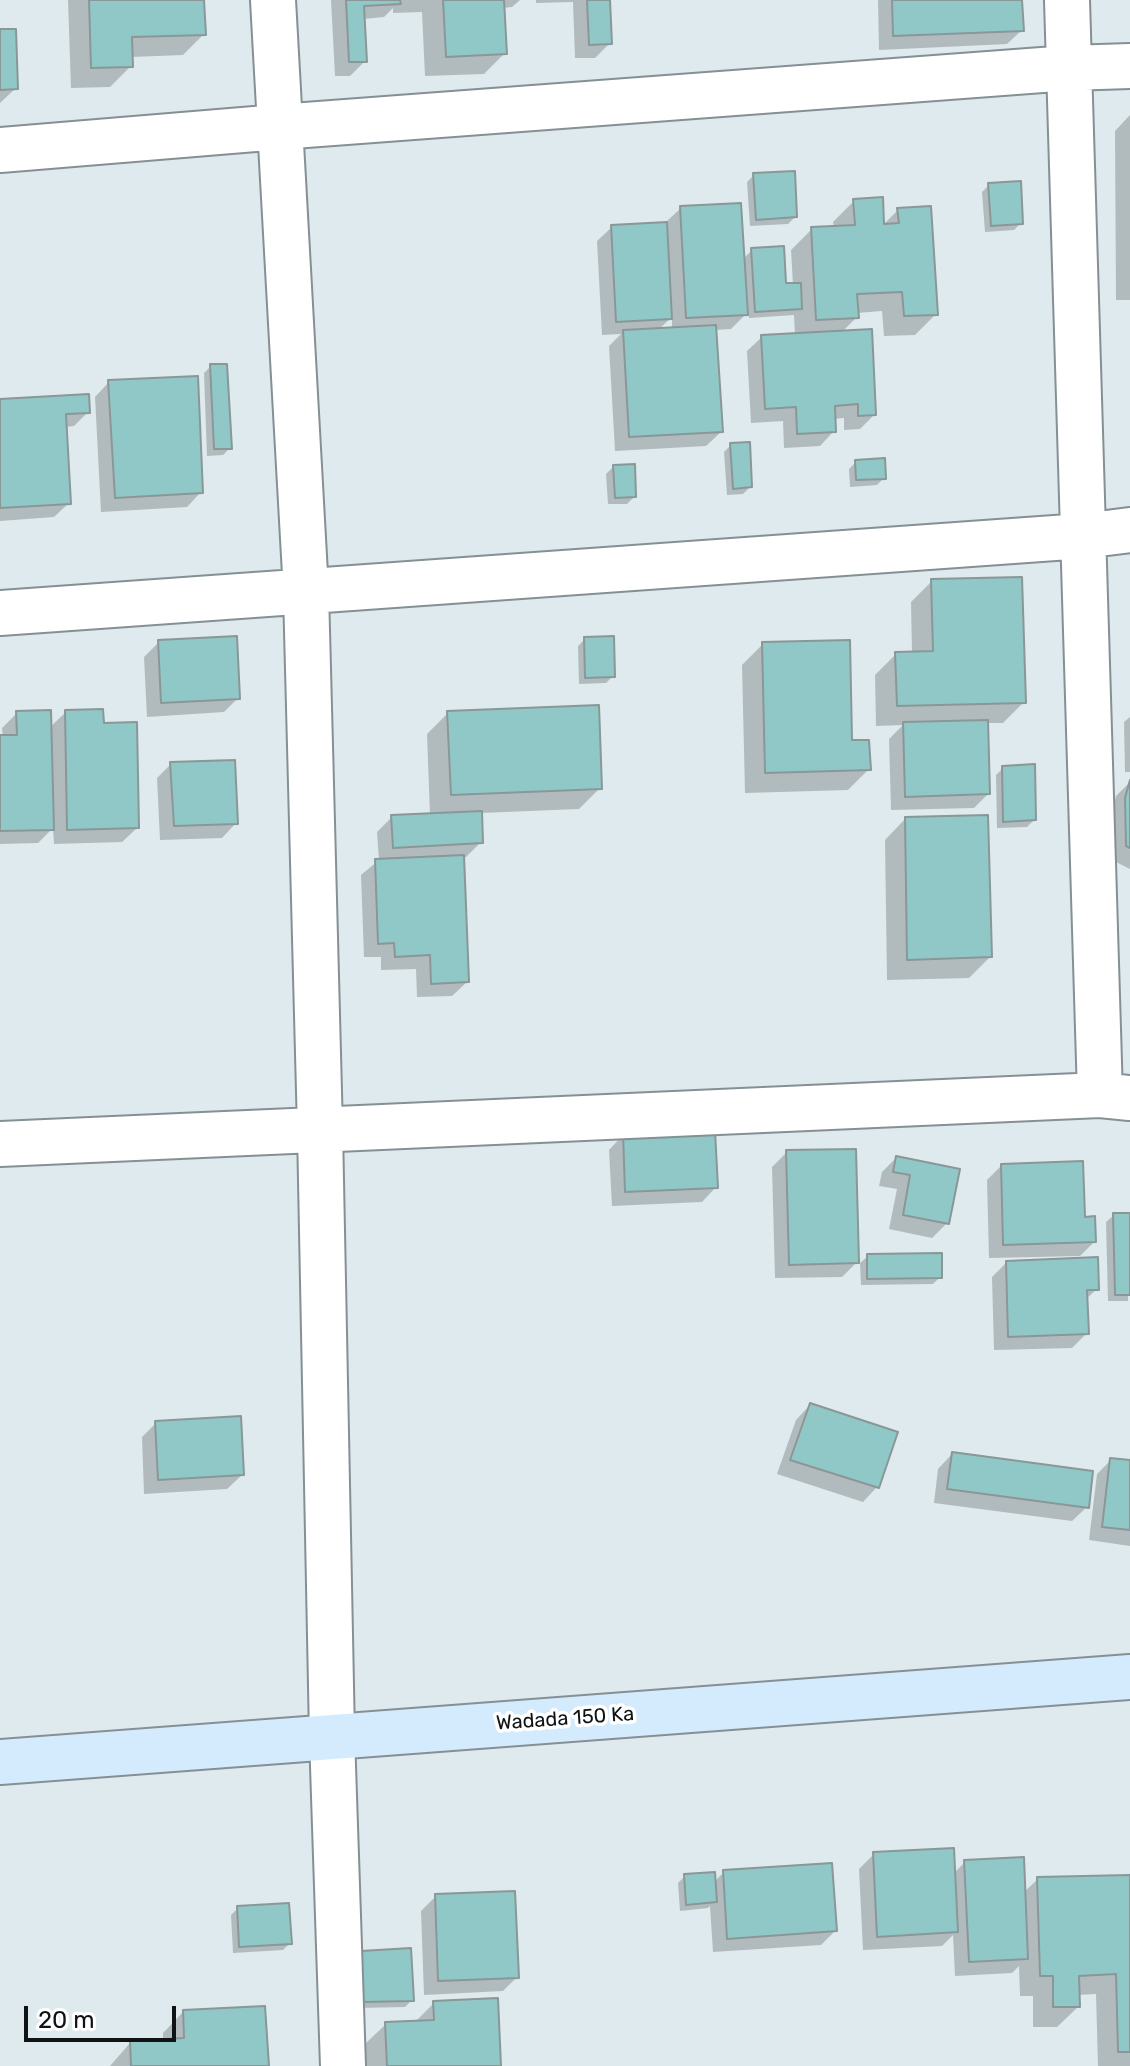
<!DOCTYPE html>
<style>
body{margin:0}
#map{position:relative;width:1130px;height:2066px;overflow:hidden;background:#deeaee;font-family:Rubik,sans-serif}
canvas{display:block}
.scale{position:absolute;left:24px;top:2006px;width:152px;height:36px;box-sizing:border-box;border:4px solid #0f1314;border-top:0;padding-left:10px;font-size:24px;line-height:28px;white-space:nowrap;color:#0f1314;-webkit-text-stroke:6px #fff;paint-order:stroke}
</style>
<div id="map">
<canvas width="1130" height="2066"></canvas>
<div class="scale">20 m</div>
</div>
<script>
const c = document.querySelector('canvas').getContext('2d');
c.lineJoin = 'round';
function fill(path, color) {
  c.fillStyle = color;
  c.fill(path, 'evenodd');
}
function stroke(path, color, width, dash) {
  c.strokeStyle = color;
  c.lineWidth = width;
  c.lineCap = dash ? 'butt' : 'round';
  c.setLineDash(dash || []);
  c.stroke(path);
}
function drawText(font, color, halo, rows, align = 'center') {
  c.font = font + ' Rubik,sans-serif';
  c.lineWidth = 7;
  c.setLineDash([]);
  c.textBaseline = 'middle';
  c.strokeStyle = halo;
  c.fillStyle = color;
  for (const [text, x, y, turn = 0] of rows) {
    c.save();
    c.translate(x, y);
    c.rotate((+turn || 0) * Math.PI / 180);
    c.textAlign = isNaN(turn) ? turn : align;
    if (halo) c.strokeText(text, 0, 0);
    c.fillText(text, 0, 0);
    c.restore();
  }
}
fill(new Path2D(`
 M68,0H202L204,34L183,55L131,57V66L110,87L71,88Z
 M331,0H520L512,7L502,8L505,53L484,74L425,76L422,12L393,13V8L384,17L363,19L365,61L350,76H335Z
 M536,0H608L610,43L595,58H575L573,2L536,3Z
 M878,0H1020L1022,30L1007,44L879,50Z
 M0,31L16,88L0,103Z
 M1130,115V300H1116L1115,131Z
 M754,175L795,217L788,224L750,226L747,182Z
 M989,185L1021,223L1014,230L985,232L982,192Z
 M854,201L882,226L898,210L936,314L915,335L884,336L882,311L857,313V317L841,333L874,415L860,429L844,430V418L833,419L834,431L820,446L784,448L783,421L751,423L747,351L762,337L795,335L794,315L749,318L748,312L731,329L715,330L721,432L706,446L615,451L609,346L621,334L602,335L597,241L612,227L666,222L681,208L742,260L752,250L784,285H793L791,250L812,229L834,228L833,222ZM672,317V329L658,330Z
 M211,366L230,448L223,455L207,456L204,373Z
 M109,382L201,492L187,507L101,512L95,397Z
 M0,401L88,412L74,426L65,427L69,503L54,517L0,521Z
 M731,445L750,487L743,494L727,495L724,452Z
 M856,462L884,478L877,485L850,487L849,469Z
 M613,467L634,497L627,504H608L606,474Z
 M932,581L1024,702L1003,723H986L988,794L974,808L891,810L889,739L903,725L876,726L875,675L896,654H912L911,602Z
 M585,639L613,676L606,683L579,684L578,646Z
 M159,642L238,698L224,712L147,717L144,657Z
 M763,644L850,742L869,769L848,790L745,793L742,665Z
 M66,712L102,725L137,828L122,842L54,844L53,828L38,843L0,844V737H3L2,728L17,713L49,728Z
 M448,713L600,788L579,809L480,813L481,842L466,857H462L467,982L452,996L417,997L416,969L381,970V957H364L361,875L379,860L377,832L392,817L430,815L427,734Z
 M1130,717V772H1125L1124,722Z
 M171,764L236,823L222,838L160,840L157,778Z
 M1003,768L1034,820L1027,827L997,828L996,775Z
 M1130,782V869L1112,860L1111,814L1116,796Z
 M905,819L990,957L969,978L887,980L885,840Z
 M623,1135L716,1187L702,1202L612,1206L609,1150Z
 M787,1152L857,1262L842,1277L775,1278L772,1167Z
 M896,1158L958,1170L947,1223L932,1238L889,1229L897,1189L879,1186L882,1172Z
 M1001,1166L1094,1242L1080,1256L989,1258L987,1180Z
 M1114,1215H1130L1128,1301H1108L1106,1222Z
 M868,1256L940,1277L933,1284L861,1285L860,1263Z
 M1006,1263L1097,1289L1085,1300L1087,1333L1072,1348L994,1350L992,1277Z
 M810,1405L877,1487L863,1502L777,1474L796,1420Z
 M156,1423L242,1475L227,1489L144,1494L142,1437Z
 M952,1454L1087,1507L1072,1521L934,1503L938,1469Z
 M1111,1460L1130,1462V1546L1089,1540L1097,1474Z
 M874,1854L953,1874L965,1862L1023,1893L1038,1879L1130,1877V2066H1098L1096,1994L1077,1995L1078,2007L1057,2027H1033V1996H1020L1019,1966L1012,1973L955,1976L953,1935L942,1946L863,1950L859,1869Z
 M724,1872L835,1931L821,1945L713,1952L710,1906L708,1908L680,1911L678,1883L685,1876L713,1883Z
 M436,1896L517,1977L503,1991L424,1995L421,1911Z
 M238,1908L290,1943L283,1950L233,1953L231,1915Z
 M361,1952L412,2000L405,2007L357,2008Z
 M434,2003L499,2066H366L365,2044L386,2024L414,2023Z
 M183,2012L267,2066H110L130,2043L163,2041V2033Z`), '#0003');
const building = new Path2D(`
 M89,0H204L206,35L132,37L133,67L91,68Z
 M346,0H400L401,4L364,6L367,62H349Z
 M443,0H504L507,54L446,57Z
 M587,0H610L612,44L589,45Z
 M892,0H1022L1024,31L893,36Z
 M0,29H16L18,89L0,90Z
 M795,171L797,217L756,220L753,173Z
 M1021,181L1023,224L991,226L988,183Z
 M883,197L884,224L899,223L897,208L931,206L938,315L904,316L902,292L857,294L859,318L816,320L811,227L855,225L853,199Z
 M741,203L748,315L686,318L680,206Z
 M667,222L672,319L616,322L611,225Z
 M784,246L786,283H801L802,309L755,312L751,248Z
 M716,325L723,432L629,437L623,330Z
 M872,329L876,415L858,416V404L835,406L836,432L797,434L796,407L765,409L761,335Z
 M210,364H227L232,449H214Z
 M198,376L203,493L115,498L108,380Z
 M89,394L90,413L66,414L71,504L0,508V399Z
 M750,442L752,487L733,489L730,443Z
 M885,458L886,479L856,480L855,460Z
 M635,464L636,497L615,498L613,465Z
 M1022,577L1026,703L897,706L895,652L933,651L931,579Z
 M237,636L240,699L161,703L158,640Z
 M614,636L615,677L585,678L584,637Z
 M850,640L852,740H869L871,770L765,773L762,642Z
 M599,705L602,789L451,795L447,711Z
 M103,709L104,723L137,722L139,828L67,830L65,710Z
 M51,710L54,830L0,831V735H17L16,711Z
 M988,720L990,794L905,797L903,722Z
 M235,760L238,824L174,826L170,762Z
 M1035,764L1036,820L1003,822L1002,766Z
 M1130,780V848L1126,846L1125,798Z
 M482,811L483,843L393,848L391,815Z
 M988,815L992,957L907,960L905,817Z
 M464,855L469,982L431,984L430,955L395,957L394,943L378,944L375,859Z
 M715,1130L718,1188L625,1192L623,1133Z
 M856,1149L859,1263L789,1265L786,1150Z
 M896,1156L960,1169L949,1224L903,1215L910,1175L893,1172Z
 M1083,1161L1085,1217L1095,1216L1096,1242L1003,1245L1001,1164Z
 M1113,1213H1130V1295H1115Z
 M942,1253V1278L867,1279V1254Z
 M1098,1257L1099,1290H1087L1089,1334L1008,1337L1006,1261Z
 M810,1403L898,1432L879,1488L790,1460Z
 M241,1416L244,1475L158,1480L155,1421Z
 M952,1452L1093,1471L1089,1508L947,1489Z
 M1110,1458L1130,1460V1530L1102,1527Z
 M954,1848L958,1932L877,1937L873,1852Z
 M1024,1857L1028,1959L969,1962L964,1860Z
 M832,1863L837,1931L727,1939L723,1870Z
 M715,1872L717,1902L686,1905L684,1874Z
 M1130,1875V2052H1118L1116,1974L1079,1976L1080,2007H1053V1976H1040L1037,1877Z
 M515,1891L519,1978L438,1981L435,1894Z
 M289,1903L292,1944L239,1947L237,1906Z
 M411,1948L414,2001L363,2002L361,1951Z
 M498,1998L501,2066H387L385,2022L434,2020L433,2001Z
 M265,2006L269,2066H131L130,2041L184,2038L183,2010Z`);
fill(building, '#90c8c8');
stroke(building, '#8a9796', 2);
const street = new Path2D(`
 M273,0L306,592L320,1130L332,1736L343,2066
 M1067,0L1100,1095
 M0,150L279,127L1069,68L1130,66
 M0,613L1083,536L1130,530
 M0,1144L1100,1095L1130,1098`);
const secondary = new Path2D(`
 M0,1762L1130,1677`);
stroke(street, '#859094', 48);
stroke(secondary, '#859094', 48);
stroke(street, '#fff', 44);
stroke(secondary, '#d4ebfd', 44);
drawText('20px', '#0f1314', '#fff', [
 ["Wadada 150 Ka",565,1719,-4]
]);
</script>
